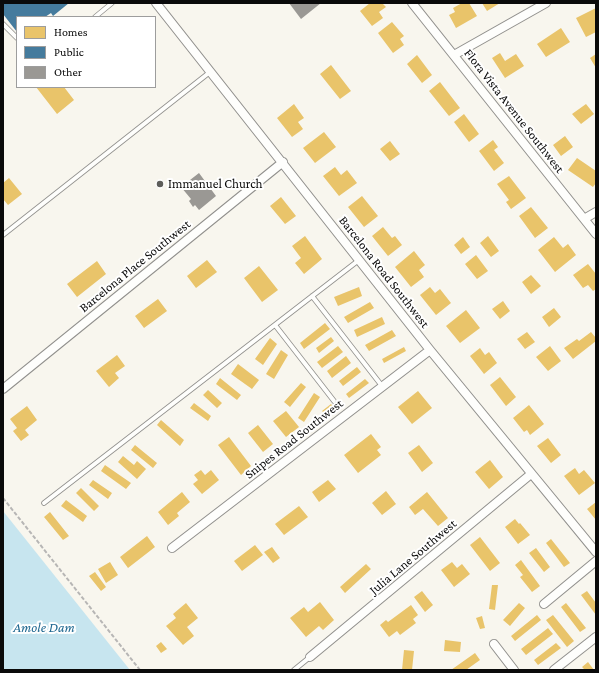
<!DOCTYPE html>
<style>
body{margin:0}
#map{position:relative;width:599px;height:673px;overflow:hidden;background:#f8f6ee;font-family:"Crimson Pro",serif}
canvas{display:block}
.frame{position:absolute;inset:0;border:4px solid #0a0a0a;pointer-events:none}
.legend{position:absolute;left:16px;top:16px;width:140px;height:72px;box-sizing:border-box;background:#fff;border:1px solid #9d9d9d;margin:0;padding:5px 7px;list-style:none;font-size:12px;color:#0a0a0a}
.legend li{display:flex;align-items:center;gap:8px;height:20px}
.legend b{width:20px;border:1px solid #9d9d9d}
</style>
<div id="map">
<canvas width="599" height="673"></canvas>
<div class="frame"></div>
<ul class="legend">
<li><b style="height:11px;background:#e9c46a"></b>Homes</li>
<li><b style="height:11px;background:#457b9d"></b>Public</li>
<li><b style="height:11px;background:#9a9894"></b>Other</li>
</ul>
</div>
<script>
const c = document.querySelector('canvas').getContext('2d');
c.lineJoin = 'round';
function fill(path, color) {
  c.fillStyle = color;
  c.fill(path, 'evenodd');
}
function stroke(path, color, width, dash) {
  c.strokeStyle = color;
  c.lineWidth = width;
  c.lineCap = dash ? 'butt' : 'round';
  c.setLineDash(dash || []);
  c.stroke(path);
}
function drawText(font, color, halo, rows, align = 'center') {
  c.font = font + ' "Crimson Pro",serif';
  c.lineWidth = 4;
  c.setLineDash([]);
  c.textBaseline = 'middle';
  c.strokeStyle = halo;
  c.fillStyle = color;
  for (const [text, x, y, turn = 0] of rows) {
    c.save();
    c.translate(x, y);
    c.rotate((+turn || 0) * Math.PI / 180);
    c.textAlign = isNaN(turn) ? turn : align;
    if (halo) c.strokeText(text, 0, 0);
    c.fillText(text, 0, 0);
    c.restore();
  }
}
fill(new Path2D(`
 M3,511L130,670H3Z`), '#c7e5ef');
fill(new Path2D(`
 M370,3H382L386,7L379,12L383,18L372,26L360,11Z
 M462,3H469L477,16L456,28L449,15L455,12L453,8Z
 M482,3H500L487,11Z
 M596,8V32L586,37L576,18Z
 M392,22L404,36L400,39L404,45L393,53L378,33Z
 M561,28L570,42L546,57L537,44Z
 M500,53L505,61L516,54L524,66L505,78L492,58Z
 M596,54V68L590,58Z
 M417,55L432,75L422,83L407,64Z
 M331,65L351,91L340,99L320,74Z
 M440,82L460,108L449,116L429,91Z
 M36,87H64L74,100L57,114Z
 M294,104L304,118L298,122L303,129L292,137L277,118Z
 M586,104L594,114L581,124L572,114Z
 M464,114L479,134L469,142L454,122Z
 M324,132L336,147L315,163L303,148Z
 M565,136L573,147L561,156L553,145Z
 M493,140L498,147L494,150L504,163L494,171L479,151Z
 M390,141L400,154L390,161L380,149Z
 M577,158L596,171V183L593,187L568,170Z
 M335,167L341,175L347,170L357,183L339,196L323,176Z
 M509,176L526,198L511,209L506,202L509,200L497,184Z
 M9,178L22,194L8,205L3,199V183Z
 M362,196L378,216L364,227L348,207Z
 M281,197L296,216L285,224L270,206Z
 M531,207L548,228L535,238L519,216Z
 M383,227L392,238L395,236L402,245L388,256L372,236Z
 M305,236L322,259L304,274L295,263L301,258L292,246Z
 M488,236L499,251L491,257L480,243Z
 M463,237L470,247L461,254L454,245Z
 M554,237L563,248L568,244L576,255L555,272L538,250Z
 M414,251L425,265L419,270L424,277L411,287L395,267Z
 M476,255L488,271L477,279L465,264Z
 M207,260L217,272L196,288L187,276Z
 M97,261L106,274L77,297L67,284Z
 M588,264L596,274V289L593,291L588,285L583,288L573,275Z
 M259,266L278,290L262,302L244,278Z
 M531,275L541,286L531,294L522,282Z
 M359,287L362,296L338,306L334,297Z
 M430,287L435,293L440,289L451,303L436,315L420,295Z
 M158,299L167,311L144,328L135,316Z
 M503,301L510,311L500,319L492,309Z
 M370,302L374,308L348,323L344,317Z
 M554,308L561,317L549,327L542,317Z
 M466,310L480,328L460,343L446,326Z
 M382,317L385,324L357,337L354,330Z
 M325,323L330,329L304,349L300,343Z
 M392,330L396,336L369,351L365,345Z
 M527,332L535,342L525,349L517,339Z
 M591,332L596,338V341L573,359L564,348L577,339L579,341Z
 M331,337L334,341L319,353L316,348Z
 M270,338L277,344L263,365L255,359Z
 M338,346L343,352L322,368L317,362Z
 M550,346L561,361L548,371L536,357Z
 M404,347L406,351L384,363L382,359Z
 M480,348L485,355L489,352L497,363L484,374L470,356Z
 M281,350L288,355L274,379L266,374Z
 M117,355L125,366L115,373L119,378L109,387L96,371Z
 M346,356L351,363L332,378L327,371Z
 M238,364L259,380L252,389L231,374Z
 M357,367L361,372L343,386L339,381Z
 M500,377L516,397L506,406L490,385Z
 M220,378L241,395L237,400L216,384Z
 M365,379L369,383L349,398L346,394Z
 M301,383L306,387L290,407L284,402Z
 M208,390L222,403L217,408L203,395Z
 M418,391L432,408L412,424L398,407Z
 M314,393L320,397L304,422L298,418Z
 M194,403L211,416L208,421L190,408Z
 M331,404L334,408L325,414L322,411Z
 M529,405L544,424L530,435L527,430L524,432L513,418Z
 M27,406L37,420L25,430L29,435L21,441L13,431L17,428L10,419Z
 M286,411L299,427L286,437L273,421Z
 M161,420L184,440L180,446L157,425Z
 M258,425L273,444L263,452L248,433Z
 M371,434L381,447L377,450L381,455L358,473L344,455Z
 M229,437L251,466L241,475L218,445Z
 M548,438L561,455L551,463L537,446Z
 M135,445L157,463L153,468L131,450Z
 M419,445L433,463L422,472L408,453Z
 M123,456L134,465L137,461L146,469L137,479L118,462Z
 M490,460L503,477L489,489L475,472Z
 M105,465L131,483L126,489L101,471Z
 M575,468L579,474L584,470L595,483L579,495L564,476Z
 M201,470L205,475L211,470L219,480L202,494L193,484L198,480L194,475Z
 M93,480L112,493L108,499L89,485Z
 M328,480L336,489L319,502L312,492Z
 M81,488L99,506L94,511L76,493Z
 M386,491L396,504L382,515L372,503Z
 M182,492L190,502L177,513L179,516L168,525L158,512Z
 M427,492L448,518L438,526L423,509L415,515L409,507Z
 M66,500L87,516L83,522L61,506Z
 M596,502V520L587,509Z
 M299,506L308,517L284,535L275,524Z
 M50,512L69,536L63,540L44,517Z
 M515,519L519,524L520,523L530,535L518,544L505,527Z
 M147,536L155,547L128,568L120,557Z
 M480,537L500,563L490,571L470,545Z
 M551,539L570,563L564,567L546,543Z
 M255,545L263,555L242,571L234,561Z
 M272,547L280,558L273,563L264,552Z
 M536,548L550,567L544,572L529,553Z
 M521,560L540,586L532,592L520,577L523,575L515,565Z
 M110,562L118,575L106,583L98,569Z
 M452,562L457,568L462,564L470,574L454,587L441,570Z
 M366,564L371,569L345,593L340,587Z
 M95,572L106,587L101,591L89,576Z
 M492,585H498L495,610L489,609Z
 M422,591L433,605L425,612L414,597Z
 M587,591L596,603V615L581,595Z
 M320,602L334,620L323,630L319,626L306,637L290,618L304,607L308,612Z
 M186,603L198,618L187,627L194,636L183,645L166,626L176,618L173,614Z
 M519,603L525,608L510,626L503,620Z
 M566,603L586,628L580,632L561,607Z
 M411,605L418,615L413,619L416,623L400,635L397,631L389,637L380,625L386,620L388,622Z
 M537,615L541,620L515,641L511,636Z
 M553,615L574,641L567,647L546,620Z
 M482,616L485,628L480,629L476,618Z
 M548,628L553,634L526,655L521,649Z
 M445,640L461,642L460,652L444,651Z
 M161,642L167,649L161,653L156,646Z
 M556,643L561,648L538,665L534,660Z
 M404,650L414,651L412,670H402Z
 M475,653L480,660L466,670H451Z
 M588,662L594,670H585L582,667Z`), '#e9c46a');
fill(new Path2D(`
 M5,3H69L53,16L51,13L45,17H17V32L3,14V5Z`), '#457b9d');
fill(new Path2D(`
 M289,3H321L301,19Z
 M199,173L216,196L199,210L195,205L193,207L189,201L191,199L181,187Z`), '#9a9894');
const lane = new Path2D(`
 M95,17L112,3
 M3,24L17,38
 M3,235L210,72
 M312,296L382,386
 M275,325L334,401
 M44,503L359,260
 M294,670L310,657`);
const street = new Path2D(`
 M156,3L430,350L596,552
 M412,3L596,234
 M454,55L546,3
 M584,219L596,212
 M3,389L283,162
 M172,548L430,350
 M544,604L596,561
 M494,644L514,670
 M310,657L531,474
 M554,670L596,637`);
stroke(lane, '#91908d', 5.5);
stroke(street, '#91908d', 10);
stroke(new Path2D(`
 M3,498L140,670`), '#b7b6b5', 2, [4, 2]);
stroke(lane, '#fefefc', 4);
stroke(street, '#fefefc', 8);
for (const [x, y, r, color] of [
 [160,184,4,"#5d5d5a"]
]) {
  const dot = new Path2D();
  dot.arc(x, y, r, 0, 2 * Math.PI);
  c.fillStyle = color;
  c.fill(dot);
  stroke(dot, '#fff', 1.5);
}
drawText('13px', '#0a0a0a', '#fff', [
 ["Flora Vista Avenue Southwest",514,111,52],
 ["Barcelona Place Southwest",135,266,-39],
 ["Barcelona Road Southwest",384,272,52],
 ["Snipes Road Southwest",294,439,-38],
 ["Julia Lane Southwest",413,557,-40]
]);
drawText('13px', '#0a0a0a', '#fff', [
 ["Immanuel Church",168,184]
], 'left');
drawText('italic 14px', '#1f6891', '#fff', [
 ["Amole Dam",44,628]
]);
</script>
